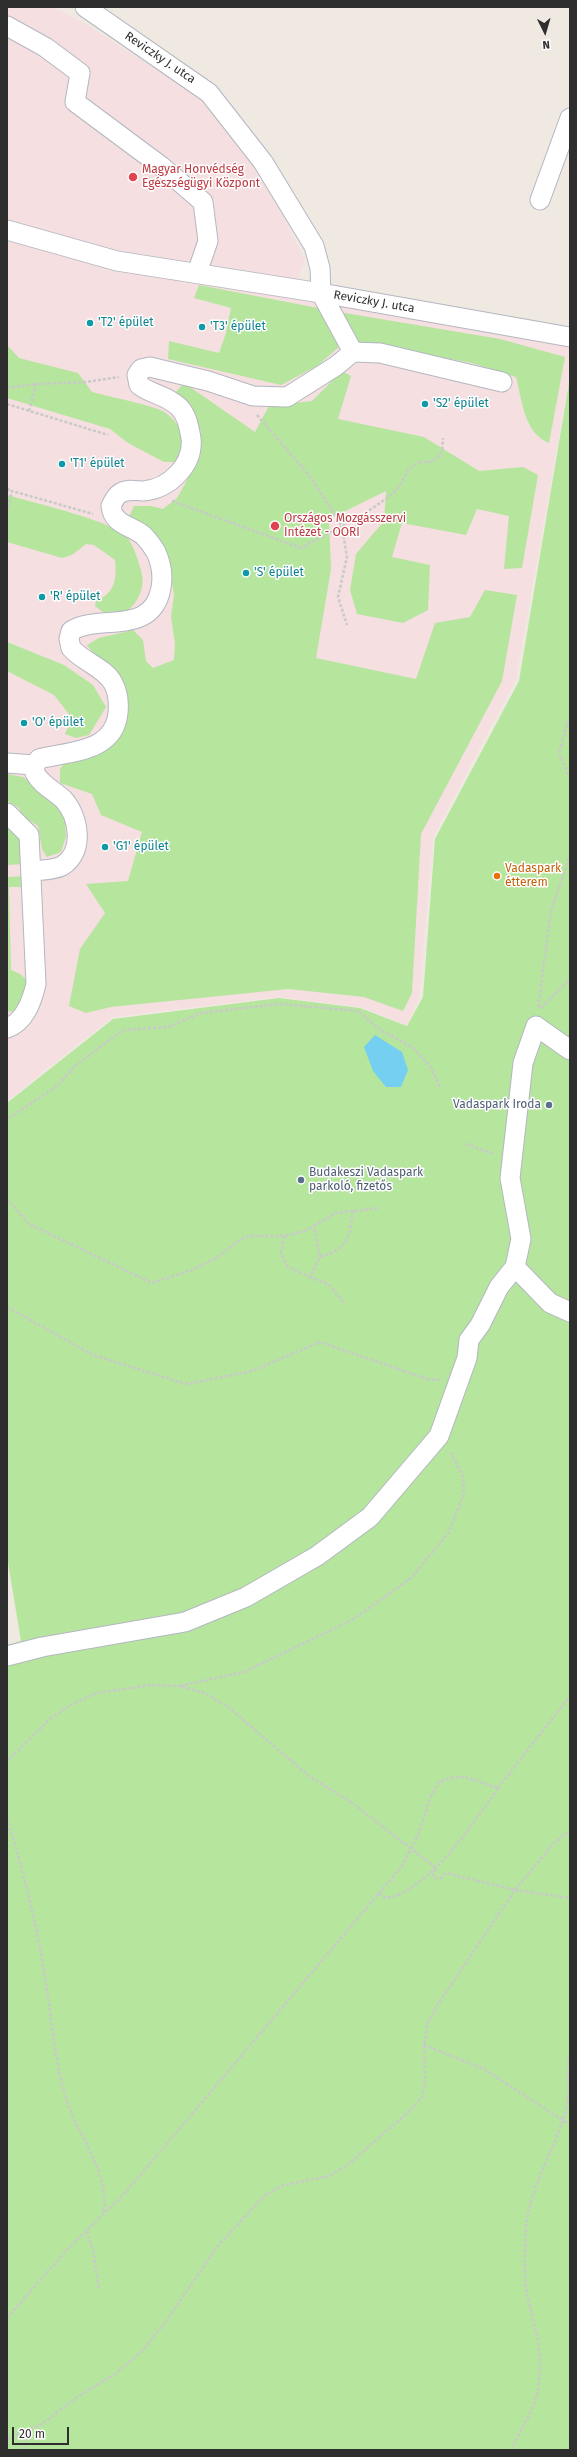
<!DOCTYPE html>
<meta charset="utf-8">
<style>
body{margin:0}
#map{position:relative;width:577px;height:2457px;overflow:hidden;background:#efe9e1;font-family:"Fira Sans",sans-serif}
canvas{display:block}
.frame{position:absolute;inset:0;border:8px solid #2e2e2e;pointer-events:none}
.north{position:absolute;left:525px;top:12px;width:40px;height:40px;-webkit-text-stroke:3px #fff;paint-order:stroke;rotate:175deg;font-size:11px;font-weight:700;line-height:16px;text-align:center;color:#2e2e2e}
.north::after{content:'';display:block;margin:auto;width:14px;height:18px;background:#2e2e2e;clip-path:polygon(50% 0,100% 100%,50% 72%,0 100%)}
.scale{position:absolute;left:12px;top:2427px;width:57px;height:18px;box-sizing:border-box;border:2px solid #2e2e2e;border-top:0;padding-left:5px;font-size:12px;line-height:14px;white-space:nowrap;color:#2e2e2e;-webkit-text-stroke:3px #fff;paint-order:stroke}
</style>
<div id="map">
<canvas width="577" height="2457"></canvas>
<div class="frame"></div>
<div class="north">N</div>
<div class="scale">20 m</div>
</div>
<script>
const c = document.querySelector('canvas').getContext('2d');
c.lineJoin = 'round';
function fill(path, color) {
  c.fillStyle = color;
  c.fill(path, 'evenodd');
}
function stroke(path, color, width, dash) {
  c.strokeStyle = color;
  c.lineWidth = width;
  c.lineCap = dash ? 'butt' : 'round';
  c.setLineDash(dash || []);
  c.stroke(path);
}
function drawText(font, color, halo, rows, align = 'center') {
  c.font = font + ' "Fira Sans",sans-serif';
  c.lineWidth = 3;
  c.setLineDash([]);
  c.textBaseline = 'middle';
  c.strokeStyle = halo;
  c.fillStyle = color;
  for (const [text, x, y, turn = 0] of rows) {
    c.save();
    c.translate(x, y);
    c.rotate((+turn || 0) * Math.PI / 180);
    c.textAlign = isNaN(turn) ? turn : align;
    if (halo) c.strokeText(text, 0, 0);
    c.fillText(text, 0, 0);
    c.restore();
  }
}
fill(new Path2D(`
 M7,7H52L81,21L201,98L244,151L276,202L305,261L293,289L334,303L570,339V373L516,679L433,837L419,996L407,1025L360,1007L278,997L112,1017L7,1101Z`), '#f5dfe0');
fill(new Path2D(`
 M199,285L339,312L500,339L565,357L549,443C524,433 522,400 516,377L472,363L347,340L317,366L281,385L168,359L169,341L219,353L226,333L231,308L194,298Z
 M7,345L19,358L78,373L92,392C106,396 156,406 164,412C184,425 186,442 176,462H164L128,443L110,429L7,398Z
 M342,371L351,376L338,419L424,437L479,471L523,467L538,475L522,568L504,569L509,516L477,509L466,535L402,523L392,557L430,565L428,610L403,623L357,614L350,590L356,554L384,521L386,491L329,519L331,569L316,658L416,679L435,623L470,617L485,590L517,595L502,681L421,834L412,993L403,1011L364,997L288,989L111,1007L86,1013L69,1006L80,949L105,913L86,884L128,881L142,832L101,815L92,794L60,783V769L66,760L113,742L127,719V700L87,645L99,638L133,630L143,640L146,661L153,668L174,660L175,644L171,617L174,594L168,561L129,517L134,506H151L163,509L177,498L200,457L201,432L175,393L184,383L255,432L269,406L312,401Z
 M570,377V2450H7V1645L21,1641L7,1557V1103L113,1019L279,998L360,1008L407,1026L423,997L435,839L519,681Z
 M7,495C31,502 112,521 126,536C133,544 137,557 140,567C146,585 141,598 128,611L103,612L95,606L96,601C115,593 117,579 115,560L94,545L86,544L72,555L62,558L7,542Z
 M7,642L64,665L93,685L106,707L89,735L76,738L65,734L72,718L54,695L7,671Z
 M7,774L23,777L52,799L65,819L66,837L61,852L47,857L42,849L38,826L22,816L19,808L7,801Z
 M7,821L24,838V864L7,865Z
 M26,876V887H9L11,970L20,974L29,982L25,1003L18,1004L13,1012L7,1011V877Z`), '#b6e59e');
fill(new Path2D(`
 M375,1035L402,1052L408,1070L401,1087H386L373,1071L364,1047Z`), '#75cff0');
const minor = new Path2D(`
 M85,7L209,93L263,162L314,246L320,268L321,293L570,337
 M7,26L45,47L80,73L75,102L161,166L203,202L208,241L197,273
 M540,200L570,118
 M7,230L117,261L321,293L353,352
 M7,763L34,765
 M7,813L29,835L36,984C32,1001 25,1022 7,1028
 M32,871C42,870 54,870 62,866C85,852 79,817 64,800C55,791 41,785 35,773C33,767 36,763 39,759C69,751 114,753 118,713C119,703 118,692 113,683C104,667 83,662 71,648L69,639L71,631C100,613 152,637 161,588C163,577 161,563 156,552C153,547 147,539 143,535C130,525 113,525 111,506C113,502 115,497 119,494C127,488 135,491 143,491C169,489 194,465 191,438C189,427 187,415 179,407C165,394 152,395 139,385L137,375L141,369L150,367L208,381L253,396L287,397L336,366L353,352L380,353L502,382
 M515,1267L550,1303L570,1312
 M7,1656L42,1647L185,1622L246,1597L317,1556L370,1517L439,1436L467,1358L469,1340L480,1325L499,1287L515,1267L521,1239L510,1178L523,1063L536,1026L570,1050`);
stroke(minor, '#b4b7c1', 21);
stroke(new Path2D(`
 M7,388L36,384
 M7,404L108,435
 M29,411L36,384L86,382L119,377
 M257,415L312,479L342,526L347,557L338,597L347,625
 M7,489L12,491
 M172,501L301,548C328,533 370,513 393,493C408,480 404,459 432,462L442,452L443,438
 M7,512L12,491L93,514
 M570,715L559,753L570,778
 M538,1007L551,911L570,856
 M541,1008L570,979
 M7,1123L10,1117L56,1087L75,1066L123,1030L168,1027L201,1013L280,1004L358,1011L382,1031L412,1047L430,1066L441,1089
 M466,1144L494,1154
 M7,1199L29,1224L152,1283L192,1270L218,1257L239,1240L249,1236H284L305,1231L336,1213L379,1208
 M284,1236L281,1253L288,1267L310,1277L320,1257L314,1225
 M320,1257C349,1248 349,1239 353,1211
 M310,1277L328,1284L345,1304
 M7,1307L93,1355L186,1384L252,1371L320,1342L427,1379L440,1380
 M180,1686L244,1672L352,1620L411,1578L449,1532L464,1493L463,1476L450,1451
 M7,1761L51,1718L74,1703L97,1693L151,1685L179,1686L205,1693L227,1706L309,1776L351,1802L436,1868L433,1875L435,1878H441L446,1873L515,1890L570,1898
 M7,1818C23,1870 36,1922 45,1976C52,2019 54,2063 68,2104C80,2138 112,2178 103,2215
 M379,1894L386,1898C426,1894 477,1819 498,1788
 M424,2045L484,2069L570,2125
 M87,2231L93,2251L99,2289
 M7,2318L67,2250L125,2193L402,1866L418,1835L431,1796L439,1782L454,1777H465L498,1788L570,1696
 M7,2439L42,2424L77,2397L115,2374L142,2351L167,2320L217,2247L265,2195L284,2185L329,2176L345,2167L411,2110L422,2097L425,2082L424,2045L428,2023L438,2004L515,1890L553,1844L570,1831
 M23,2450L30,2431
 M512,2450C519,2429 535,2411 538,2389C544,2352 535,2329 527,2294C523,2272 525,2249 526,2227C530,2185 555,2150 566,2110C571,2092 565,2072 570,2053`), '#c9c9c9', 2.5, [3, 2]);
stroke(minor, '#fff', 19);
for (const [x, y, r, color] of [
 [133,177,5,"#e0444e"],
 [90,323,4,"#0f9aa8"],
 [202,327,4,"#0f9aa8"],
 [425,404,4,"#0f9aa8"],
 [62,464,4,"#0f9aa8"],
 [275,526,5,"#e0444e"],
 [246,573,4,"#0f9aa8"],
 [42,597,4,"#0f9aa8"],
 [24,723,4,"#0f9aa8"],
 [105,847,4,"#0f9aa8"],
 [497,876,4,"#e8710a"],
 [549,1105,4,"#5c6f8a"],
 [301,1180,4,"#5c6f8a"]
]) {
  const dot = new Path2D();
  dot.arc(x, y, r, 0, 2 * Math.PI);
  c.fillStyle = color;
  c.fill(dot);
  stroke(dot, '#fff', 1.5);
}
drawText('12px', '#2e2e2e', '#fff', [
 ["Reviczky J. utca",160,58,34],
 ["Reviczky J. utca",374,302,10]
]);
drawText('12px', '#be3a42', '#fff', [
 ["Magyar Honvédség",142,170],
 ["Egészségügyi Központ",142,184],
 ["Országos Mozgásszervi",284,519],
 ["Intézet - OORI",284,533]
], 'left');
drawText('12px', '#0d838f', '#fff', [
 ["'T2' épület",98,323],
 ["'T3' épület",210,327],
 ["'S2' épület",433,404],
 ["'T1' épület",70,464],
 ["'S' épület",254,573],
 ["'R' épület",50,597],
 ["'O' épület",32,723],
 ["'G1' épület",113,847]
], 'left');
drawText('12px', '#c56008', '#fff', [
 ["Vadaspark",505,869],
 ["étterem",505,883]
], 'left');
drawText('12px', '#4e5e75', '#fff', [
 ["Vadaspark Iroda",541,1105],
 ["Budakeszi Vadaspark",309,1173,"left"],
 ["parkoló, fizetős",309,1187,"left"]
], 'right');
</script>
